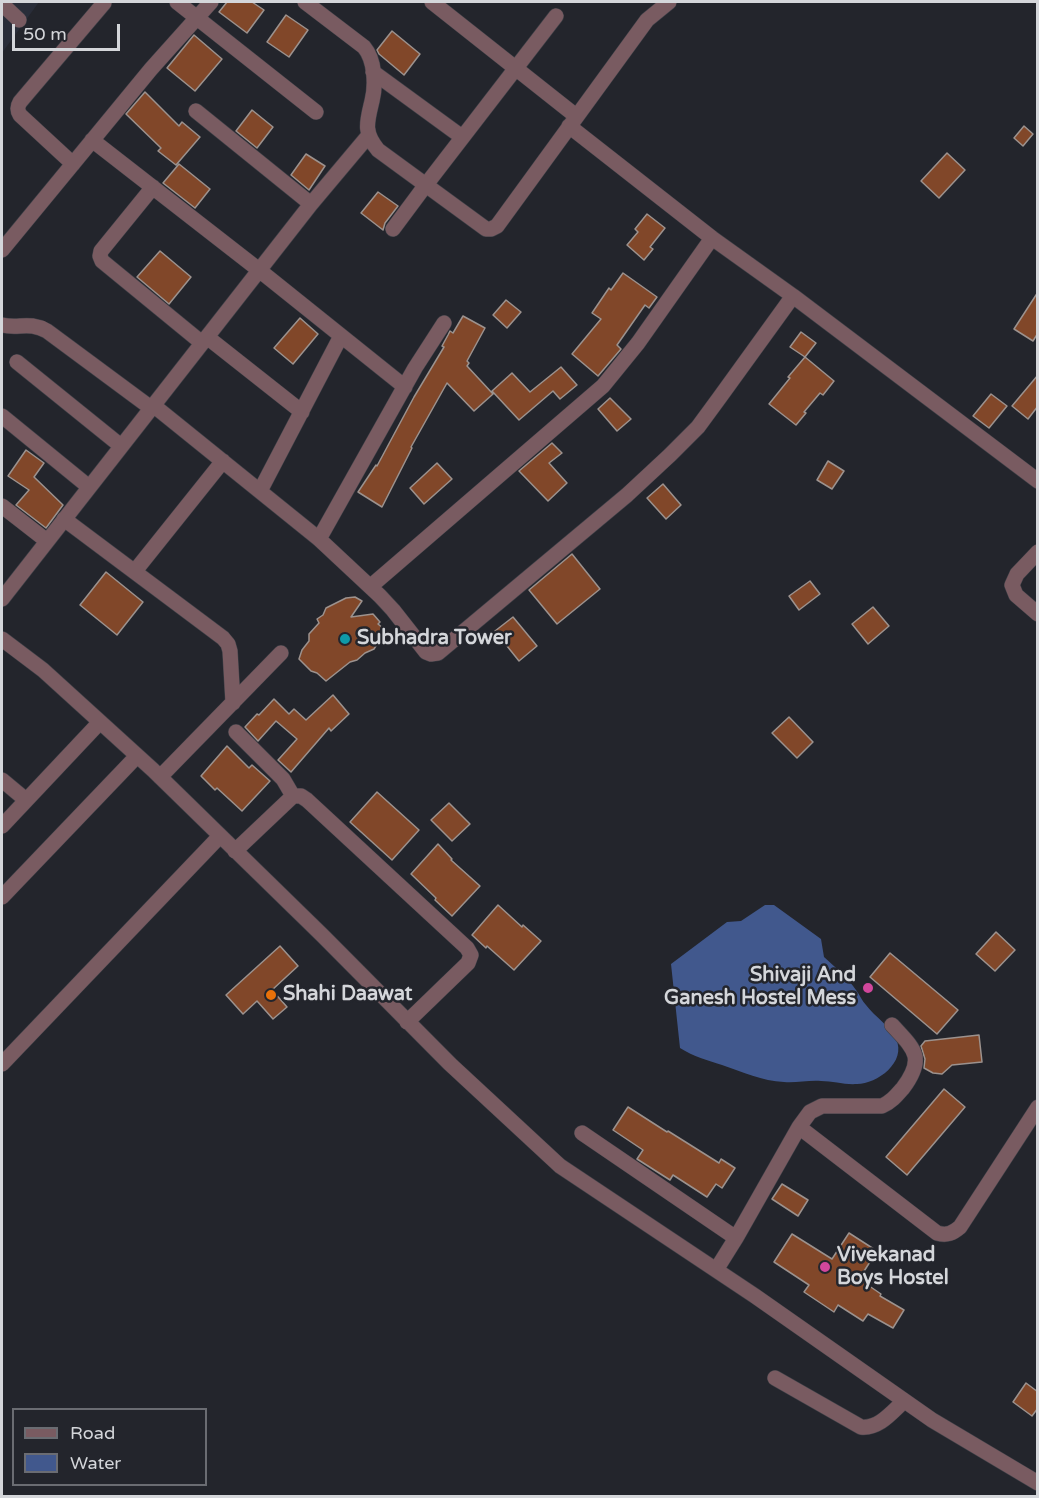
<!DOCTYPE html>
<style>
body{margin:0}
#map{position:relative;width:1039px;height:1498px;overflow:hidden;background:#23252c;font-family:"Varela Round",sans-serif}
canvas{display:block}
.frame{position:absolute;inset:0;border:3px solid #d4d6da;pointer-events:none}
.legend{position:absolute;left:12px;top:1408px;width:195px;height:78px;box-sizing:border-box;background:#23252c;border:2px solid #6a6c72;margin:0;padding:8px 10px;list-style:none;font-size:18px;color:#d4d6da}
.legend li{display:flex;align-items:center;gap:12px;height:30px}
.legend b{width:30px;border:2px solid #6a6c72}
.scale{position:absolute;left:12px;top:24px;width:108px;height:27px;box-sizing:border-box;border:3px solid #d4d6da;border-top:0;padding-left:8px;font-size:18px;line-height:21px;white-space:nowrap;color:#d4d6da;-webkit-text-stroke:4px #23252c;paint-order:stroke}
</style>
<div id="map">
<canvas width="1039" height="1498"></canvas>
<div class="frame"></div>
<ul class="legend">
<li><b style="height:8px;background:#795b61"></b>Road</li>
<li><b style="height:16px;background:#41588d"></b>Water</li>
</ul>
<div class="scale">50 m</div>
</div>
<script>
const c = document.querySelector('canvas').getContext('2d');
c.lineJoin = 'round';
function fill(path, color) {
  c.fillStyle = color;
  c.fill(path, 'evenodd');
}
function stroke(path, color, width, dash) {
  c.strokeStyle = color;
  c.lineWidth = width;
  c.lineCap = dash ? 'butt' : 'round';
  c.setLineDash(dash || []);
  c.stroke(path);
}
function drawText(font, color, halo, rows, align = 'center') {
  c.font = font + ' "Varela Round",sans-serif';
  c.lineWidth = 5;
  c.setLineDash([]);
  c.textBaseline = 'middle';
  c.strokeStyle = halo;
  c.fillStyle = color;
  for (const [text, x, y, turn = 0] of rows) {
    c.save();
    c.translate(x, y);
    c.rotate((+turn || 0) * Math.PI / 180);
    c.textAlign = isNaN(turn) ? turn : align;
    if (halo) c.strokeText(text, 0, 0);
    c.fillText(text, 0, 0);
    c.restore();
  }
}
fill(new Path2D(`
 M2,2H39L2,53Z`), '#292d39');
fill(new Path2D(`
 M765,905H774L821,939L824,957C836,968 847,977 856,990C860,995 862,1001 866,1005C875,1017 889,1025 896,1039C907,1062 877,1084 857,1084C845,1085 833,1081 821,1081C809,1080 796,1083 784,1082C762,1081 743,1072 722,1065C707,1060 694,1057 680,1048L671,964L727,922L741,921Z`), '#41588d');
const building = new Path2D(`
 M227,2H252L264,10L247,33L219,12Z
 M286,15L308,30L289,57L267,42Z
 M392,31L420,54L404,75L379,54L377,50Z
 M194,35L222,59L195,91L167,68Z
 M145,92L179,126L182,122L200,137L176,165L158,151L161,148L126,114Z
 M252,110L273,127L257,148L236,131Z
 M1024,126L1033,134L1023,146L1014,138Z
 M947,153L965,170L939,198L921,181Z
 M306,154L325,166L309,190L291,175Z
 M179,164L210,189L195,208L163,183Z
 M378,192L398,206L385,223L383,230L361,213Z
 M647,214L665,228L650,247L653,249L644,260L627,245L638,232L635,229Z
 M160,251L191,277L169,304L137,277Z
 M623,273L657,297L649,308L645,305L617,345L621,349L598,376L572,354L601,319L592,313L609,288L611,290Z
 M1038,292V333L1033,341L1014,329Z
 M506,300L521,312L507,328L493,315Z
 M463,316L485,328L467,361L469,363L467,366L493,394L474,411L447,383L411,447L412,448L382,507L358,492L376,465L377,466L414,397L444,347L442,346L448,335L450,331L453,333Z
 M300,318L318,334L293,364L274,348Z
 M801,332L816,343L805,357L790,347Z
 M805,357L834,381L823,395L820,393L804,412L806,413L796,425L769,404L790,378L788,377Z
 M561,367L577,385L560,399L553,391L519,420L492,391L512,373L530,392Z
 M1038,375V406L1028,419L1012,406Z
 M991,394L1007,406L989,428L973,416Z
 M610,398L631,419L617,431L598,409Z
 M552,443L562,453L549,463L567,483L548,501L519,471Z
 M26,450L44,463L34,477L63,505L46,528L16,505L29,490L8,476Z
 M828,461L844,471L832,489L817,480Z
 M437,463L452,479L424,504L410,488Z
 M663,484L681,505L666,519L647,498Z
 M572,554L600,589L557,624L529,590Z
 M106,572L143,602L117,635L80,605Z
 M810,581L820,594L799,610L789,596Z
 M355,597L362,601L351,617L373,614L380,622L378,624L384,629L379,641L374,649L365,653L357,660L350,662L326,681L317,673L311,671L299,659L302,650L309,641V634L319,623L317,619L323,615L326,608L346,598Z
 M873,607L889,626L868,644L852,624Z
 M513,617L537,646L519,661L495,631Z
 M333,695L349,714L331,731L329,728L291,772L278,760L297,739L276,721L258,741L245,727L257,714L259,715L274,699L289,714L294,709L306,720Z
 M789,717L813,742L797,758L772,733Z
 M227,746L249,768L252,765L270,781L242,811L217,788L215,790L201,776Z
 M377,792L419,830L392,860L350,822Z
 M449,803L470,824L452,841L431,820Z
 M438,844L452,859L451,860L480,886L452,916L435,900L436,898L411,874Z
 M498,905L522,927L523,925L541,941L514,970L487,946L486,948L472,935Z
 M996,932L1015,950L995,971L976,954Z
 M280,946L298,966L272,990L287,1007L273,1019L257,1001L243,1014L226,995Z
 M890,953L958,1010L937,1034L870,977Z
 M979,1035L982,1062L952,1065L942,1074L933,1073L924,1068L925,1059L921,1046L925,1041Z
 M944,1089L965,1107L907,1175L886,1157Z
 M628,1107L667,1132L668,1131L719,1163L721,1159L735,1168L722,1188L716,1184L707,1197L673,1175L670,1180L637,1159L643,1150L613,1130Z
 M782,1184L808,1200L798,1216L772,1199Z
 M849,1233L877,1251L859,1279L881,1294L880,1296L904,1310L893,1328L868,1314L863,1321L838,1305L834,1312L804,1292L809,1285L774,1262L792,1234L832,1259Z
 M1026,1383L1038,1392V1408L1032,1416L1013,1402Z`);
fill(building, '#814729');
stroke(building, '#9c928e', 1.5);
const minor = new Path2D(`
 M177,2L316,112
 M305,2L364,47C375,60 376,85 372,101C367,122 363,132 378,150L486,229H491L497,226L647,20L669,2
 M432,2L576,116
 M2,4L19,20
 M373,72L462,137
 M196,111L311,204
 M569,126L712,238L793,296L1038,481
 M92,140L259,270L405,387
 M73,164L20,115C17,110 17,107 20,102L104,3
 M153,187L101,251L100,256L102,261L202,343
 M393,229L425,186L556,16
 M2,250L151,69L211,2
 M2,325C19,329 29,321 47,331L151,408
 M207,337L302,412
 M17,362L121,446
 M153,405L319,539L380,596L393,610L426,652L431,654L438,653L627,495L670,455L698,427L720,397L793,296
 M2,416L89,487
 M260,491L341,336
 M2,506L47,541
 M64,519L223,638L228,644L230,651L233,703
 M319,539L415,368L444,323
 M1038,552L1017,574L1012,585L1016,595L1038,614
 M135,571L223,461
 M371,586L603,386L638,343L712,238
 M2,599L311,204L369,135
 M2,639L43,670L153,770L323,936L450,1064L560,1166L755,1296L932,1420L1038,1483
 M236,732L283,779L293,796
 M160,777L281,653
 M2,780L26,800
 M2,826L100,722
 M235,851L293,796H301L307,800L467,948L471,955L468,963L407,1022
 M2,897L137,756
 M2,1064L220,836
 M799,1127L810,1112L822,1106H882C891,1102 896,1096 903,1088C926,1057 914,1049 892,1025
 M582,1133L736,1238
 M716,1270L736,1238L799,1127L937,1233C947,1236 953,1233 960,1227L1038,1107
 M775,1378L861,1427C879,1429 892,1412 904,1401`);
stroke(minor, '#3f4148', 16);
stroke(minor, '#795b61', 15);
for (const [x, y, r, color] of [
 [345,639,6,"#0f9aa8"],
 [868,988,6,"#d1479c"],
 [271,995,6,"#e8710a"],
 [825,1267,6,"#d1479c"]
]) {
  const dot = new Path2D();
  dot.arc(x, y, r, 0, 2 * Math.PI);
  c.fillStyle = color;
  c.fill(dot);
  stroke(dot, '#23252c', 2);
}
drawText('bold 20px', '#d4d6da', '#23252c', [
 ["Subhadra Tower",357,639],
 ["Shivaji And",856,976,"right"],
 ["Ganesh Hostel Mess",856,999,"right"],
 ["Shahi Daawat",283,995],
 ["Vivekanad",837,1256],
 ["Boys Hostel",837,1279]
], 'left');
</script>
